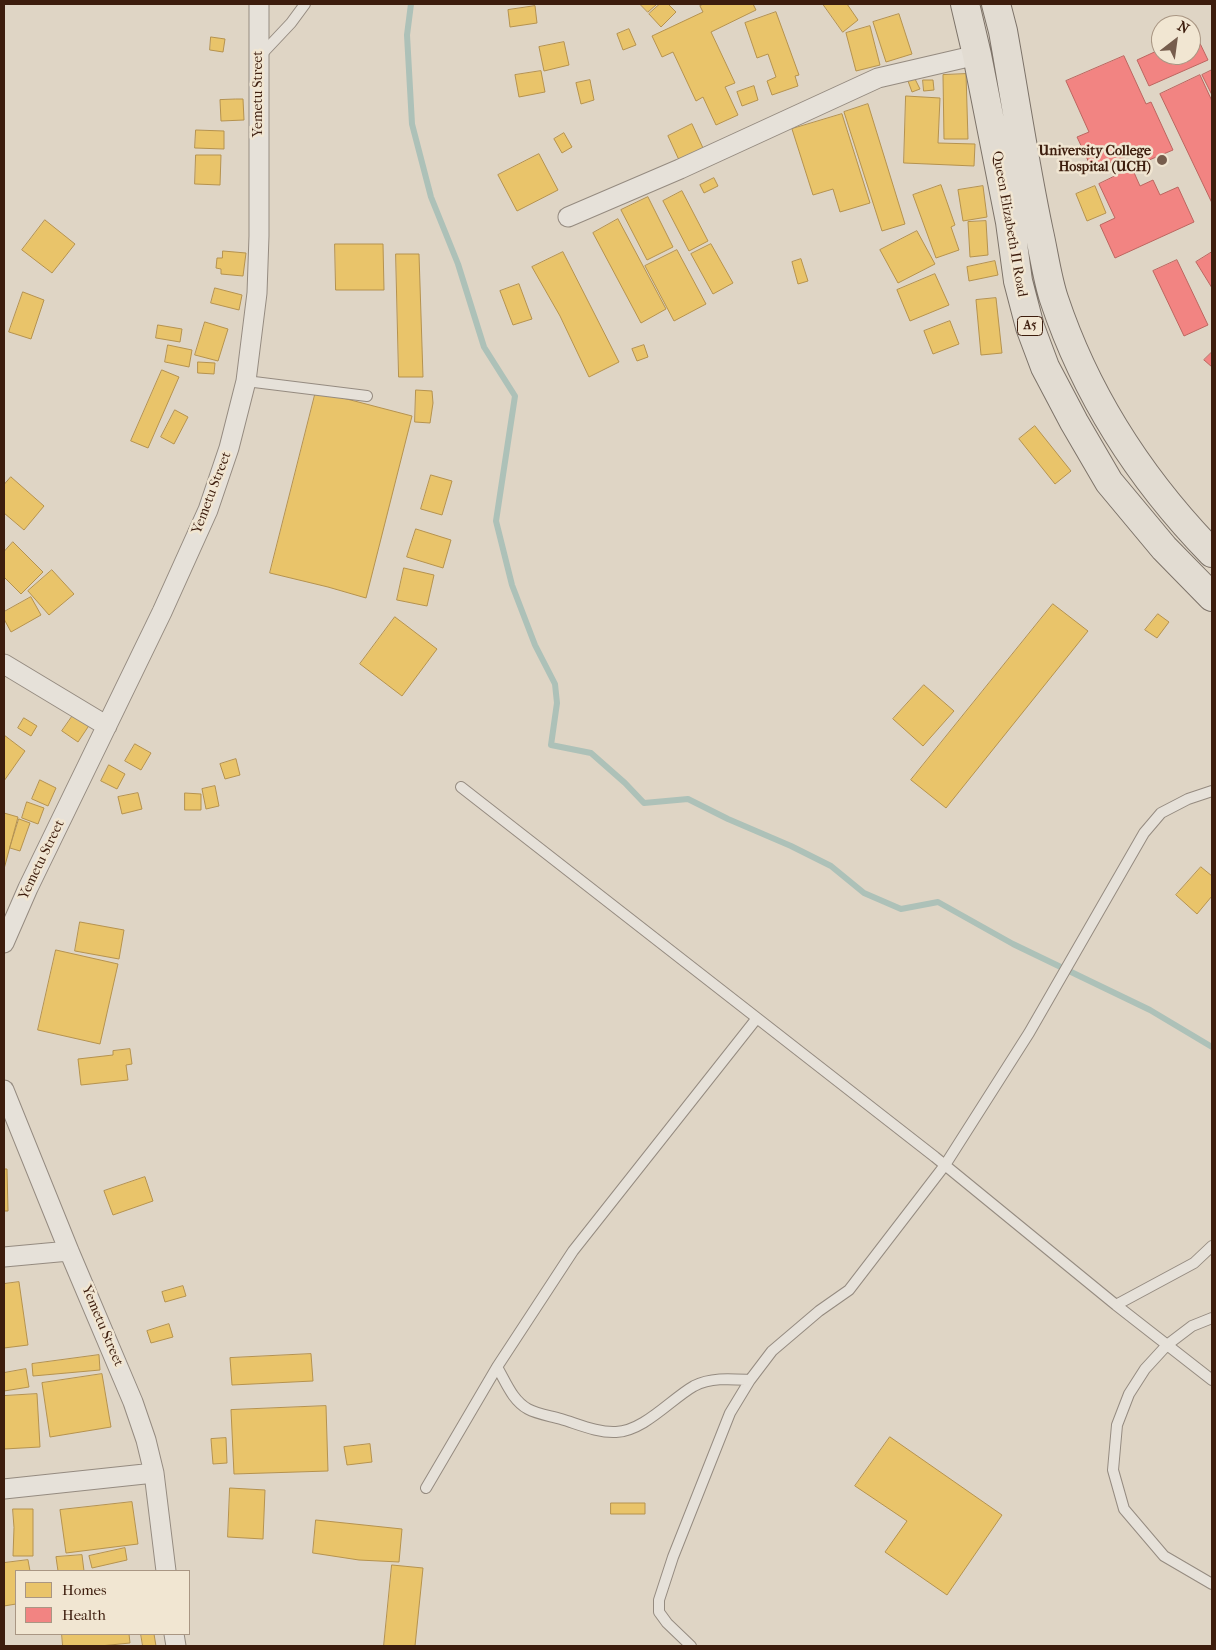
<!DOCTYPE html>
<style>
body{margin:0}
#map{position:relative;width:1216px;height:1650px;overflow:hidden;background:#dfd5c5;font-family:"IM FELL French Canon",serif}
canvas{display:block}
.frame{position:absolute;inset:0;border:5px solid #3d1d0d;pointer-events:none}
.legend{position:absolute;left:15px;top:1570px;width:175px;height:65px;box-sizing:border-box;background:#f1e6d2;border:1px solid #a99683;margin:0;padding:6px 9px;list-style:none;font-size:15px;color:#3d1d0d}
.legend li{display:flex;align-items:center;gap:10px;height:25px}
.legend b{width:25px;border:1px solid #a99683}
.north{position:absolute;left:1151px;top:15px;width:50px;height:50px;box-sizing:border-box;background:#f1e6d2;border:1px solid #a99683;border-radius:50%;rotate:30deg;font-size:14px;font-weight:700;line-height:20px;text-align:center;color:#3d1d0d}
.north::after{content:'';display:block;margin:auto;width:18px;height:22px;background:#765d4d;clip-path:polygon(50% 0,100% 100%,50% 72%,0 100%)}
</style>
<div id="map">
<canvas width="1216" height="1650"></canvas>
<div class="frame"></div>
<ul class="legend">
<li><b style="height:14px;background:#e9c46a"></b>Homes</li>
<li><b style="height:14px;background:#f28482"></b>Health</li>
</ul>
<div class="north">N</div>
</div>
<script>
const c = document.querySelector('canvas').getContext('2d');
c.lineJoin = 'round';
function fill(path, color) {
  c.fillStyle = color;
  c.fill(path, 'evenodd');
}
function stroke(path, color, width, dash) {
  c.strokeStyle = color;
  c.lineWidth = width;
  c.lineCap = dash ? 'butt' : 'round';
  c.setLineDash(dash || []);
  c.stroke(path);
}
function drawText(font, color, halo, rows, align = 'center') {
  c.font = font + ' "IM FELL French Canon",serif';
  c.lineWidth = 5;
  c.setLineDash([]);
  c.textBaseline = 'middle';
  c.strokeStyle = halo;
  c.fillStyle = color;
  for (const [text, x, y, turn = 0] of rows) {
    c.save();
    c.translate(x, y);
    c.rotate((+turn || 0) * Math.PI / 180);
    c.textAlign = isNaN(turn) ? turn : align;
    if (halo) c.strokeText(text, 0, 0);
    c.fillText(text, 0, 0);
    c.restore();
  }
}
const homes = new Path2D(`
 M640,4H657L648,12Z
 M660,4H668L676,12L661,27L649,14Z
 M704,4H753L756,10L711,32L735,83L725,87L738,115L716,125L703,97L696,101L673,52L662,57L652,36L703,12L700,6Z
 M823,4H847L858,20L843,32Z
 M535,6L537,23L510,27L508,10Z
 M776,12L799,75L795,76L798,86L772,95L767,81L776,77L768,54L757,58L745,23Z
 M899,14L912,54L886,62L873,22Z
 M870,26L880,65L856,71L846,33Z
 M629,29L636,45L623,50L617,34Z
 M211,37L225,39L223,52L210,50Z
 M564,42L569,65L544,71L539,47Z
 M541,71L545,92L519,97L515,75Z
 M966,74L968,139H944L943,75Z
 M915,79L920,89L912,92L908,81Z
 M590,80L594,100L581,104L576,83Z
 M923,80H933L934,90L924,91Z
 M754,86L758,100L742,106L737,92Z
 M906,96L940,98L938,143L975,144L974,166L904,163Z
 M236,99H243L244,120L221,121L220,100Z
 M868,104L905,224L882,231L844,112Z
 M842,114L870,203L840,212L833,189L813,195L792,129Z
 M692,124L703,148L679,160L668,136Z
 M196,130L224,131V149L195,148Z
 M564,133L572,147L562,153L554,139Z
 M539,154L558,190L517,211L498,175Z
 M196,155H221L220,185L195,184Z
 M714,178L718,186L704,193L700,185Z
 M941,185L955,225L951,227L959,250L936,258L913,195Z
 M983,186L987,217L963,221L958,190Z
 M1095,186L1106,213L1087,221L1076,194Z
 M682,191L708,241L689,251L663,201Z
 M648,197L673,247L647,260L621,210Z
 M618,219L666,309L641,323L593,233Z
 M45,220L75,244L52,273L22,250Z
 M986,221L988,255L970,257L968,222Z
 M917,231L935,264L898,283L880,250Z
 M335,244H383L384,290H336Z
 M711,244L733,283L713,294L691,254Z
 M677,250L706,304L674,321L645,266Z
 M223,251L246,253L243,276L221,274V269L216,268L217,258H222Z
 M563,252L619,362L589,377L560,316L532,267Z
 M396,254H419L423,377H399Z
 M801,259L808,281L798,284L792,262Z
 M995,261L998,275L969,281L967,267Z
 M935,274L949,305L910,321L897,290Z
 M519,284L532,319L513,325L500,291Z
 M215,288L242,295L239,310L211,303Z
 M23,292L44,300L31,339L9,332Z
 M996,298L1002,353L981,355L976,300Z
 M950,321L959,344L933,354L924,331Z
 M205,322L228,329L218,361L195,355Z
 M158,325L182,329L180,342L156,338Z
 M168,345L192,350L189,367L165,362Z
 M644,345L648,357L637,361L632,349Z
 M198,362L215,363L214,374L198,373Z
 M162,370L179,377L148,448L131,441Z
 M416,390L432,391L433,403L430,423L415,422Z
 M316,391L412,416L366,598L328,587L270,573Z
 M175,410L188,417L174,444L161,437Z
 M1035,426L1071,471L1055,484L1019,439Z
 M431,475L452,481L442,515L421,509Z
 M11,477L44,506L24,530L4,513V485Z
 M416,529L451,540L443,568L407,557Z
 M13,542L43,572L21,594L4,577V552Z
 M404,568L434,575L427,606L397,600Z
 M52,570L74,594L49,615L28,591Z
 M31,597L41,615L11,632L4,619V612Z
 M1053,604L1088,631L946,808L911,780Z
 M1158,614L1169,622L1157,638L1145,630Z
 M395,617L437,649L402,696L360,664Z
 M924,685L954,711L923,746L893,719Z
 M76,711L92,721L78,742L62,731Z
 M24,718L37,726L31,736L18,728Z
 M4,735L25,751L4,781Z
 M135,744L151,753L141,770L125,761Z
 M236,759L240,775L225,779L220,764Z
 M109,765L125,774L117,789L101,781Z
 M40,780L56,788L48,806L32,799Z
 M215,786L219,806L206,809L202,789Z
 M138,793L142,809L122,814L118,797Z
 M185,793L201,794V810H185Z
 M27,802L44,808L38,824L22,818Z
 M4,813L18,817L4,869Z
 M19,819L30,823L20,851L10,848Z
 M1201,867L1212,876V896L1197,914L1176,895Z
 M80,922L124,930L119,959L75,951Z
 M56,950L118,964L100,1044L38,1030Z
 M130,1049L132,1064L126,1065L128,1080L81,1085L78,1059L113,1055V1051Z
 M4,1169H7L8,1211H4Z
 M145,1177L153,1201L113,1215L104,1191Z
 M19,1282L28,1345L4,1348V1284Z
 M183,1286L186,1296L165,1302L162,1292Z
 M169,1324L173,1337L151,1343L147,1331Z
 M311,1354L313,1381L232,1385L230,1358Z
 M99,1355L100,1370L33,1376L32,1364Z
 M26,1369L29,1387L4,1391V1373Z
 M102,1374L111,1427L50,1437L42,1383Z
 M37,1394L40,1447L4,1449V1396Z
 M326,1406L328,1471L234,1474L231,1410Z
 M890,1437L1002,1515L947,1595L885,1552L907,1521L855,1486Z
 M226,1438L227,1463L213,1464L211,1439Z
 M370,1444L372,1462L347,1465L344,1447Z
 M230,1488L265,1490L263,1539L228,1537Z
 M132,1502L138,1544L66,1553L60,1510Z
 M611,1503H645V1514H611Z
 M13,1509H33V1556H13L14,1528Z
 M316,1520L402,1529L399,1562L359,1560L313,1553Z
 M125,1548L127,1560L92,1568L89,1556Z
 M82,1555L84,1571H58L56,1557Z
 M28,1560L30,1571H16V1604L4,1606V1563Z
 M392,1565L423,1568L415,1646H384Z
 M62,1634H129L130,1643L100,1646H63Z
 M141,1634H154L156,1646H143Z`);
fill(homes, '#e9c46a');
stroke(homes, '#b5924e', 1);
const health = new Path2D(`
 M1195,33L1208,60L1149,86L1137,60L1161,49V55H1191V35Z
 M1124,56L1146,104L1151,102L1173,150L1142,163L1137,153L1092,169L1077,137L1089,132L1066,81Z
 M1212,70V95L1202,75Z
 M1200,75L1212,101V203L1160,94Z
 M1132,168L1140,186L1153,180L1160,195L1178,187L1194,222L1115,258L1100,225L1115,218L1099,184Z
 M1212,252V288L1196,262Z
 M1177,260L1208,325L1184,336L1153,271Z
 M1212,352V367L1204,360Z`);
fill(health, '#f28482');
stroke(health, '#bc655f', 1);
stroke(new Path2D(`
 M411,4L407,35L412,124L431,197L458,264L484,347L515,396L496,521L512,585L535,645L555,684L557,703L551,745L591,753L625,783L644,803L688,799L728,819L791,846L831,866L864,893L901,909L938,902L1013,944L1150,1010L1212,1047`), '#adc1b8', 6);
const lane = new Path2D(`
 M259,57L291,23L305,4
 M246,381L367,396
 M461,787L935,1157L1116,1305L1212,1380
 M1116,1305L1194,1263L1212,1246
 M1212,1318L1192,1326L1167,1345L1145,1369L1129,1394L1117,1425L1113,1470L1124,1509L1164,1556L1212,1584
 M497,1367C506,1382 512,1400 528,1409C537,1414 551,1416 561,1419C578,1424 598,1433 616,1432C644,1431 671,1399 694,1386C711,1377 732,1379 750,1380
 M426,1488L497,1367L573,1251L757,1018
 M691,1646L667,1623L659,1612V1600L673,1557L730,1413L750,1380L772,1351L819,1311L849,1290L945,1165L1029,1033L1144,833L1161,813L1188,799L1212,791`);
const street = new Path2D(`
 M568,217L680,169L878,78L977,55
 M4,664L107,726
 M4,943L28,888L162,612L208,510L229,448L246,381L257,293L259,236V4
 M4,1090L69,1251L133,1402L146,1440L154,1473L166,1571
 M4,1257L69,1251
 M4,1489L154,1473
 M174,1634L176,1646`);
const highway = new Path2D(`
 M965,4L977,55L1010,222L1018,281L1030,327L1045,367L1074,422L1109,482L1164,548L1212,597
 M996,4L1003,31C1015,98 1025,166 1039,232C1044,254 1047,278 1054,299C1086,395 1142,481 1212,553`);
stroke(lane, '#958b80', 12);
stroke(street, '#958b80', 21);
stroke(highway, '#7d7369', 30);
stroke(lane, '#e6e1d9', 10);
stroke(street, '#e6e1d9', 19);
stroke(highway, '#e2dcd2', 28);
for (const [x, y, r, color] of [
 [1162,160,6,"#765d4d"]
]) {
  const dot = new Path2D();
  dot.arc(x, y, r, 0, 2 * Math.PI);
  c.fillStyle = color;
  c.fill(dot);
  stroke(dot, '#f1e6d2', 2);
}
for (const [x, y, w] of [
 [1030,326,25]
]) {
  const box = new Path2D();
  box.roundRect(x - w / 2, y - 9.5, w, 19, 4);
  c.fillStyle = '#f1e6d2';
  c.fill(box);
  stroke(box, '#3d1d0d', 1);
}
drawText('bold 12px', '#3d1d0d', null, [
 ["A5",1030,326]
]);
drawText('14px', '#3d1d0d', '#f1e6d2', [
 ["Yemetu Street",259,94,-90],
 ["Queen Elizabeth II Road",1009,224,80],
 ["Yemetu Street",212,493,-69],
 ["Yemetu Street",42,860,-64],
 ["Yemetu Street",102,1326,67]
]);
drawText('bold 14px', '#3d1d0d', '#f1e6d2', [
 ["University College",1151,152],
 ["Hospital (UCH)",1151,168]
], 'right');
</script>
